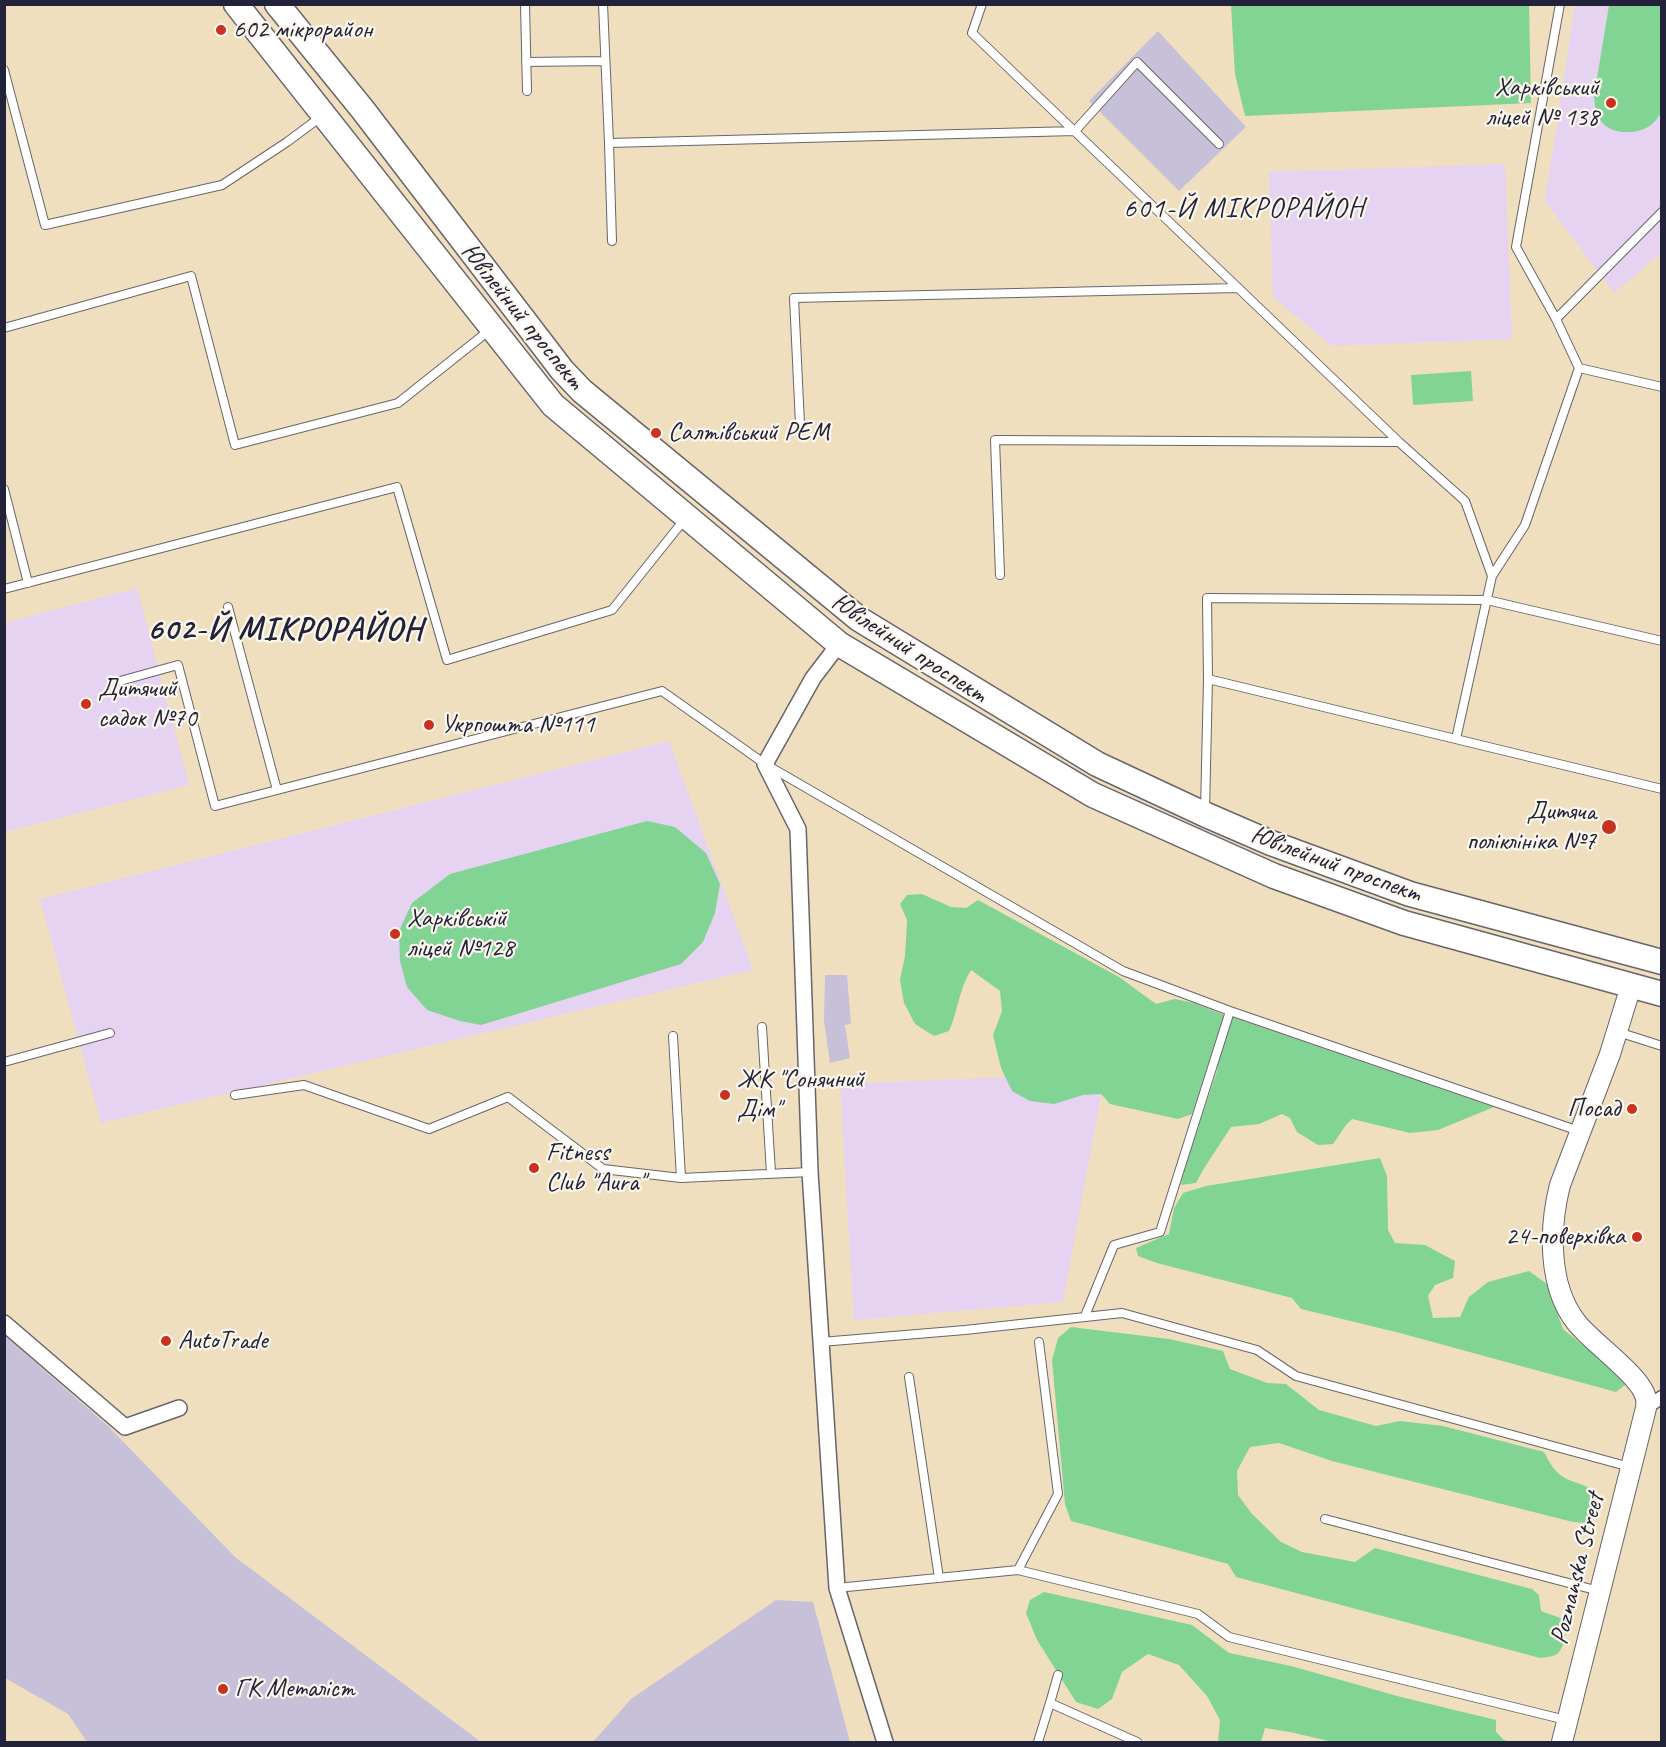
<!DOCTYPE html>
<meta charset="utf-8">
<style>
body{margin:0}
#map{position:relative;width:1666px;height:1747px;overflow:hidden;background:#efdfbf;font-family:Caveat,sans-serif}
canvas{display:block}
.frame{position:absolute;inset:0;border:6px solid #22223b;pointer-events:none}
</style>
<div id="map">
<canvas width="1666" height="1747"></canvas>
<div class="frame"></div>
</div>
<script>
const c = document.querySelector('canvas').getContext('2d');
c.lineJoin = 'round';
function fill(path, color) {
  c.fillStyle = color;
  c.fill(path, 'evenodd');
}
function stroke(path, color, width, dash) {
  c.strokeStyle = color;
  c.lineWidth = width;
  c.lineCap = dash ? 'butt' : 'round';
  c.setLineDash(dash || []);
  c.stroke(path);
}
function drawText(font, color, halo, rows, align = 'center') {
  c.font = font + ' Caveat,sans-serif';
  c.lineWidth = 4.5;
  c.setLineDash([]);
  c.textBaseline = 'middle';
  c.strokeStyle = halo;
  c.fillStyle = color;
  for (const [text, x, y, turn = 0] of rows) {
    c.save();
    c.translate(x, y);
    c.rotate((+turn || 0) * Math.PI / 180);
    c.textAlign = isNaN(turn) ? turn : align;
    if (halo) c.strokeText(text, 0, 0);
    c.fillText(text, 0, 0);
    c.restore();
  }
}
fill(new Path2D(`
 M1575,5H1661V253L1614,293L1545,201Z
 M1505,164L1512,339L1332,346L1273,297L1269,172Z
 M137,588L189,785L5,832V623Z
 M669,741L753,970L101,1123L40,899Z
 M1105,1073L1063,1302L854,1320L840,1084Z`), '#e5d3f1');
fill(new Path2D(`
 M1158,31L1246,127L1179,191L1089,101Z
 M825,975H847L851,1024L845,1025L850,1058L830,1063L824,1021Z
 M5,1336L108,1426L235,1557L481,1742H87L68,1714L5,1678Z
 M776,1600L813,1602L850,1742H593L631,1699Z`), '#c7c0d9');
fill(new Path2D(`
 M1231,5H1529L1531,103L1245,116L1235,74Z
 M1609,5H1661V112C1659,116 1656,121 1652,124C1647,129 1637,132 1630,132C1605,133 1596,121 1594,97Z
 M1471,371L1473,401L1413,405L1411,375Z
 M647,821L675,827L706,853L720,884L715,913L703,942L681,964L481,1025L460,1021L427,1010L407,987L400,961L399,931L412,903L450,874Z
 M922,894L951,907L966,908L978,900L1119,977L1156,1004L1175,999L1194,1003L1224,1015L1192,1114L1178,1119L1110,1104L1101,1094L1083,1095L1054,1104L1030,1101L1012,1091L1001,1068L993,1035L1002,1011L1000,991L971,970C959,989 958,1011 949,1031L934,1036L915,1024L904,1003L900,980L905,956L907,920L900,904L907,895Z
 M1232,1017L1494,1107L1438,1130L1410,1133L1352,1119L1346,1125L1333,1144L1318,1145L1297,1132L1290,1118L1282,1114L1259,1124L1231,1127L1203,1170L1196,1183L1181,1185L1183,1173L1217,1071L1219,1058Z
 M1380,1158L1387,1176L1388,1230L1395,1243L1425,1245L1455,1261L1453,1278L1435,1285L1428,1296L1433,1318L1460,1317L1469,1297L1488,1282L1529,1271L1547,1284L1563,1329L1618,1374L1625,1385L1616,1392L1400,1333L1301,1309L1292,1298L1157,1263L1138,1256L1136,1248L1169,1234L1174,1208L1183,1193L1206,1186Z
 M1071,1327L1169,1339L1223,1351L1230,1369L1267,1383L1286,1384L1319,1410L1376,1426L1400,1421L1443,1426L1544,1452C1549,1462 1555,1473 1565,1478C1577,1485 1596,1484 1596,1502C1595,1513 1593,1515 1586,1523L1573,1522L1332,1461L1279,1443L1250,1447L1237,1471L1238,1495L1252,1514L1281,1542L1302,1552L1355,1562L1375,1548L1532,1589L1539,1595L1541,1611L1566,1620C1568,1627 1564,1647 1559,1652C1555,1657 1547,1657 1540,1658L1236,1577L1228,1564L1071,1521L1065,1504L1052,1360L1058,1338Z
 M1044,1592L1192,1625L1229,1653L1291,1666L1401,1697L1496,1720V1732L1504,1740L1510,1742H1333L1290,1732L1265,1728L1261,1742H1218L1220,1720L1207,1696L1179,1665L1148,1654L1122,1672L1112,1699L1098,1709L1076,1702L1037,1640L1026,1613L1030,1600Z`), '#82d494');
const service = new Path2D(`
 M525,4L527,91
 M603,4L609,143
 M982,4L972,33L1399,442L1465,501L1492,576L1456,739
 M526,62L605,61
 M4,70L45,225L222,185L287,142L322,116
 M612,241L609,143L1075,131L1137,62L1219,144
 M1556,319L1662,212
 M4,328L191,276L235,445L398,403L491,329
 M1579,368L1662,387
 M800,424L794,298L1238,288
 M4,489L28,583
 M1000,575L995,440L1399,442
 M1492,576L1525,525L1579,368L1556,319L1516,247L1560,4
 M4,589L397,487L447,660L612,610L684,520
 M228,607L277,790
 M1208,679L1207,598L1487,600L1662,641
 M120,681L178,665L215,806L662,691L765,764L1123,971L1230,1011L1579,1131
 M1205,811L1208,679L1662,789
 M762,1027L771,1173
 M1618,1032L1662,1046
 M673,1036L681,1178
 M4,1062L110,1033
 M235,1095L304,1085L429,1129L508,1097L603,1169L681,1178L810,1172
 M1085,1316L1114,1245L1160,1232L1230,1011
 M821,1342L965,1330L1122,1313L1257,1350L1296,1376L1630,1467
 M909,1377L939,1578
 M1325,1519L1599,1591
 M1018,1570L1058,1494L1039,1342
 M837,1588L1018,1570L1198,1614L1229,1637L1566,1720
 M1058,1675L1050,1703L1137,1742
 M1038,1742L1050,1703`);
const pedestrian = new Path2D(`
 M1646,1408L1662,1397`);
const minor = new Path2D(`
 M839,644L813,678L765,764L798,829L810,1172L837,1588L885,1742
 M4,1323L125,1427L179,1408`);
const tertiary = new Path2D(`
 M1562,1742L1646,1408C1646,1405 1647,1402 1646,1399C1643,1377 1592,1343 1576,1322C1548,1286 1549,1228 1560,1185L1610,1054L1631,986`);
const primary = new Path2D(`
 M236,4L553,405L839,644L1093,795L1274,876L1404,923L1662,994
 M277,4L363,110L562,370L582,391L859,619L1097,764L1204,814L1271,843L1410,894L1662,962`);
stroke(service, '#6a6469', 10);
stroke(pedestrian, '#6a6469', 15);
stroke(minor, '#6a6469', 18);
stroke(tertiary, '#6a6469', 22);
stroke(primary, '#6a6469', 27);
stroke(service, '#fff', 8);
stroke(pedestrian, '#fff', 12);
stroke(minor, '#fff', 15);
stroke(tertiary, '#fff', 20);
stroke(primary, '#fff', 24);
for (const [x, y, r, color] of [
 [221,30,6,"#c8321e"],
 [1611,103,6,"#c8321e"],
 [656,433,6,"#c8321e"],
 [86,704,6,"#c8321e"],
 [429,725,6,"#c8321e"],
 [1609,827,8,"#c8321e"],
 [395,934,6,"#c8321e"],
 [725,1095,6,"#c8321e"],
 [1632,1109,6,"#c8321e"],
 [534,1168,6,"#c8321e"],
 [1637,1237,6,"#c8321e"],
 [166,1341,6,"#c8321e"],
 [223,1689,6,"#c8321e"]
]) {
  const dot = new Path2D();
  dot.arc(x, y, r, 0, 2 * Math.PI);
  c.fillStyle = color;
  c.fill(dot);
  stroke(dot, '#fbf7ec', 2);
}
drawText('26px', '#22223b', '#fbf7ec', [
 ["602 мікрорайон",233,30],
 ["Харківський",1599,88,"right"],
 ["ліцей № 138",1599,118,"right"],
 ["Салтівський РЕМ",668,433],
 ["Дитячий",98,689],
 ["садок №70",98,719],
 ["Укрпошта №111",441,725],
 ["Дитяча",1596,812,"right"],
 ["поліклініка №7",1596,842,"right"],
 ["Харківській",407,919],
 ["ліцей №128",407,949],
 ["ЖК \"Сонячний",737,1080],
 ["Дім\"",737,1110],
 ["Посад",1620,1109,"right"],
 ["Fitness",546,1153],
 ["Club \"Aura\"",546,1183],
 ["24-поверхівка",1625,1237,"right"],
 ["AutoTrade",178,1341],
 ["ГК Металіст",235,1689]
], 'left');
drawText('26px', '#22223b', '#fbf7ec', [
 ["Ювілейний проспект",522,317,51],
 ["Ювілейний проспект",909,649,33],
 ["Ювілейний проспект",1336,865,20],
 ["Poznanska Street",1578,1569,-76]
]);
c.letterSpacing = '1.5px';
drawText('28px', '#22223b', '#fbf7ec', [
 ["601-Й МІКРОРАЙОН",1244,210]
]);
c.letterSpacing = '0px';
c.letterSpacing = '1.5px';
drawText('bold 32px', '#22223b', '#fbf7ec', [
 ["602-Й МІКРОРАЙОН",285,631]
]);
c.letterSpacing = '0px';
</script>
